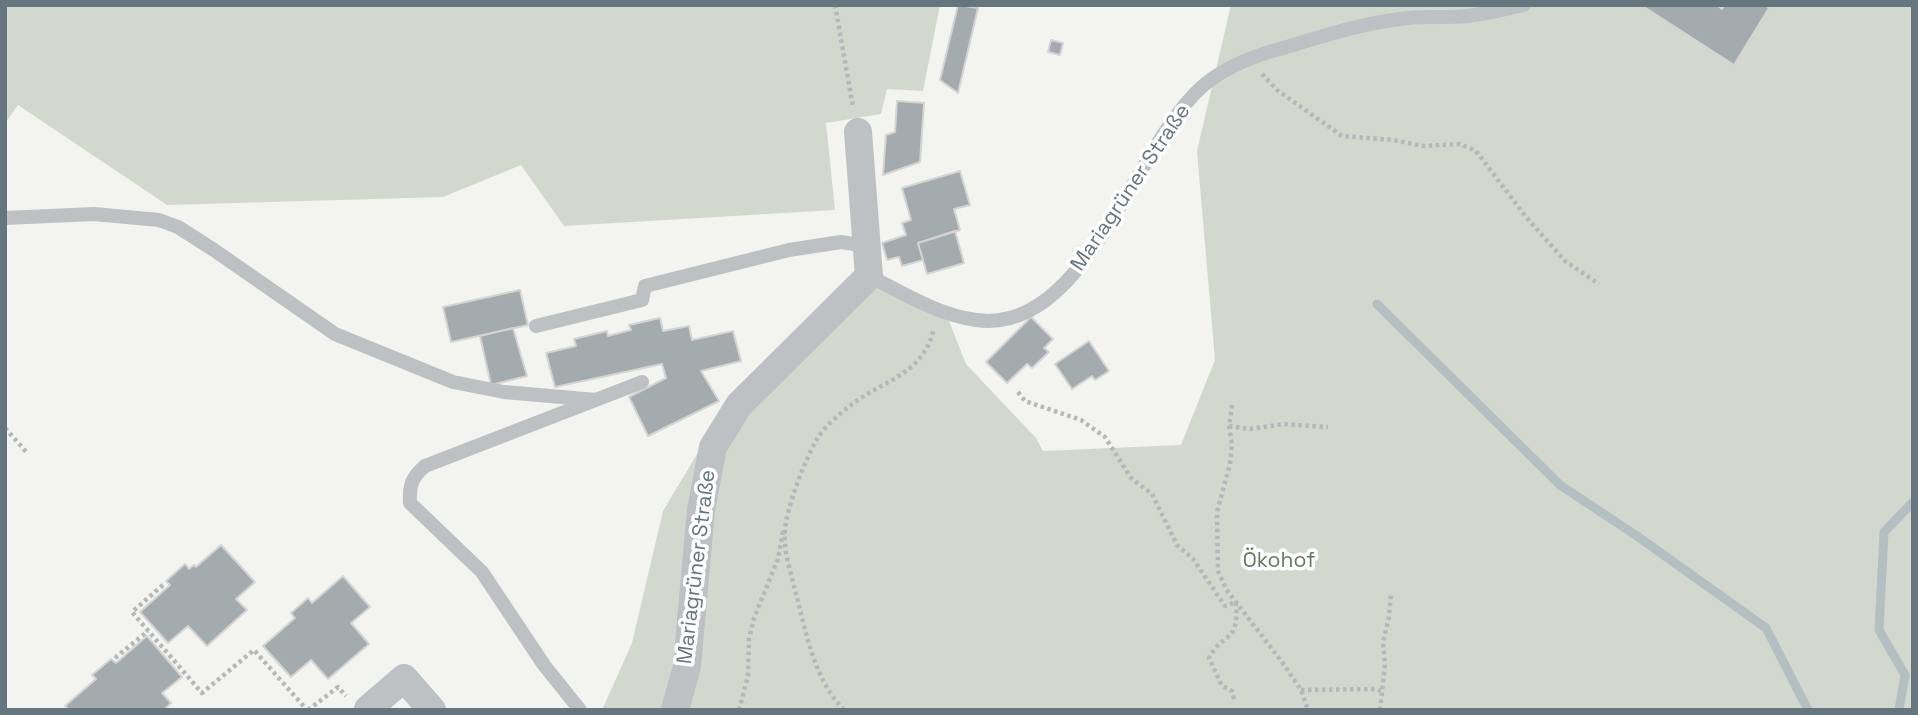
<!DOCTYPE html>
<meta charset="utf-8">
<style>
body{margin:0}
#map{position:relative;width:1918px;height:715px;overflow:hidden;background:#f3f3f0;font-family:"Space Grotesk",sans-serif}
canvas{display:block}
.frame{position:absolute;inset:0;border:7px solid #65767e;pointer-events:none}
</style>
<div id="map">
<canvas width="1918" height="715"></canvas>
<div class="frame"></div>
</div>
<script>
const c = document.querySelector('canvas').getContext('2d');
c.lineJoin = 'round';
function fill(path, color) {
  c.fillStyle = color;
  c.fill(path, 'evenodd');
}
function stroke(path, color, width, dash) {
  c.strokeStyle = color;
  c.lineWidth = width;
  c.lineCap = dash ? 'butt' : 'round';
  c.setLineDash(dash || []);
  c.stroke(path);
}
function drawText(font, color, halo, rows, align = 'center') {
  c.font = font + ' "Space Grotesk",sans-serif';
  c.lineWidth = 7;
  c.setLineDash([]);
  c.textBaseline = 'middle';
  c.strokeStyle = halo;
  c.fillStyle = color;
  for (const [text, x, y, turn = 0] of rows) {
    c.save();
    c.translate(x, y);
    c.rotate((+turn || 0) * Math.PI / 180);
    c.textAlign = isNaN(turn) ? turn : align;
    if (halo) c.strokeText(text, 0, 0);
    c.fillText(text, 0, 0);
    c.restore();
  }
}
fill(new Path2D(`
 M5,5H940L923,91L887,89L881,114L826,123L835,210L564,226L521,165L443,197L167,205L18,105L5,123Z
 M1231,5H1913V710H602L632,643L663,511L737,387L845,294L871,284L949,321L966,364L1036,438L1043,451L1181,445L1215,360L1197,151Z`), '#d3d8cf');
stroke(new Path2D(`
 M1377,304L1560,485L1637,536L1766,628L1808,710
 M1899,710L1905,675L1879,630L1884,532L1913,502`), '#b3bfc1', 9);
const building = new Path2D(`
 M958,5L978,8L958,93L940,80Z
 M1641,5H1717L1722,9L1724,5H1765L1769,8L1734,65Z
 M1051,40L1063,43L1060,55L1048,52Z
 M897,101L924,103L920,162L883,175L886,135L895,132Z
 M960,171L970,205L954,209L960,230L918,243L923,260L902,266L899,257L887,260L882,243L906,235L902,223L911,220L902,188Z
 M955,231L964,263L927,274L918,243Z
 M520,290L528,325L451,342L443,307Z
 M1031,317L1053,339L1044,348L1049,352L1032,368L1027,364L1007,383L986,362Z
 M660,318L663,331L689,326L692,340L733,331L741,361L701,371L719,401L648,436L629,397L666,378L662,364L555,387L546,353L576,346L574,339L607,331L608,336L631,330L629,325Z
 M513,328L527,376L491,385L480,336Z
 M1089,341L1109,371L1095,380L1092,376L1072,389L1055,364Z
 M221,545L255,582L236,599L247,610L207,646L188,626L168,643L140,612L170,585L166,581L185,564L189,569L194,565L196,567Z
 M343,576L370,607L351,623L369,644L328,679L311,660L291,677L263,646L295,618L291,613L308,598L312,603Z
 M147,636L182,677L162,693L171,703L164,710H69L65,706L96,679L92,675L111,659L116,663Z`);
fill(building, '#a3abae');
stroke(building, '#d5d4d3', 2);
stroke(new Path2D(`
 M835,5L853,107
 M1262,74L1277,90L1342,136L1393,140L1423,146L1460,144L1476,151L1526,217L1565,261L1599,284
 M1018,392L1025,401L1081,420L1105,437L1131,478L1152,494L1177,545L1193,559L1225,606L1236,602C1239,645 1224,630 1209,658L1222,686L1232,691L1235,702
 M1232,405L1229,426L1232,444L1230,464L1217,512L1218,571L1226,589L1282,662L1301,690L1308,710
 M1229,426L1250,429L1284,424L1328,427
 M5,428L28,454
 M163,585L132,612L202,693L254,650L307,710
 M115,658L148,631
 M1301,690L1377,689L1381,691
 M308,710L338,687L346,696
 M739,710L748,676L749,639L754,618L778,559L783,531
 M844,710C815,680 807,637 797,598C792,576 783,552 785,530C787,506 805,460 817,439C824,427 840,414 851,405C884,379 923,376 934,328
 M1380,710L1385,664L1383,642L1389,617L1391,593`), '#b5b8ba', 4.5, [3.5, 3.5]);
stroke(new Path2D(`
 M5,218L94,214L159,220L178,227L214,250L335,334L453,382L504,392L596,400
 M869,276C903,293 938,315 976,320C1086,336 1134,144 1204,85C1229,64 1260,54 1290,46C1329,34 1368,22 1408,18C1428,16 1447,18 1467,16C1486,14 1505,9 1524,5
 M536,326L642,300L645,286L789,250L841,242L867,246
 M580,710L544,665L482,572L410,503C409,485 412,477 425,466L642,382`), '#bdc1c4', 14);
stroke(new Path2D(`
 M368,709L404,678L432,710
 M675,710L687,666L701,510L713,447L739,405L869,276L858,132`), '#bdc1c4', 28);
drawText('21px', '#65767e', '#fff', [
 ["Mariagrüner Straße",1131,188,-56],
 ["Mariagrüner Straße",697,567,-83]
]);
drawText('21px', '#697663', '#fff', [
 ["Ökohof",1279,561]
]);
</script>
